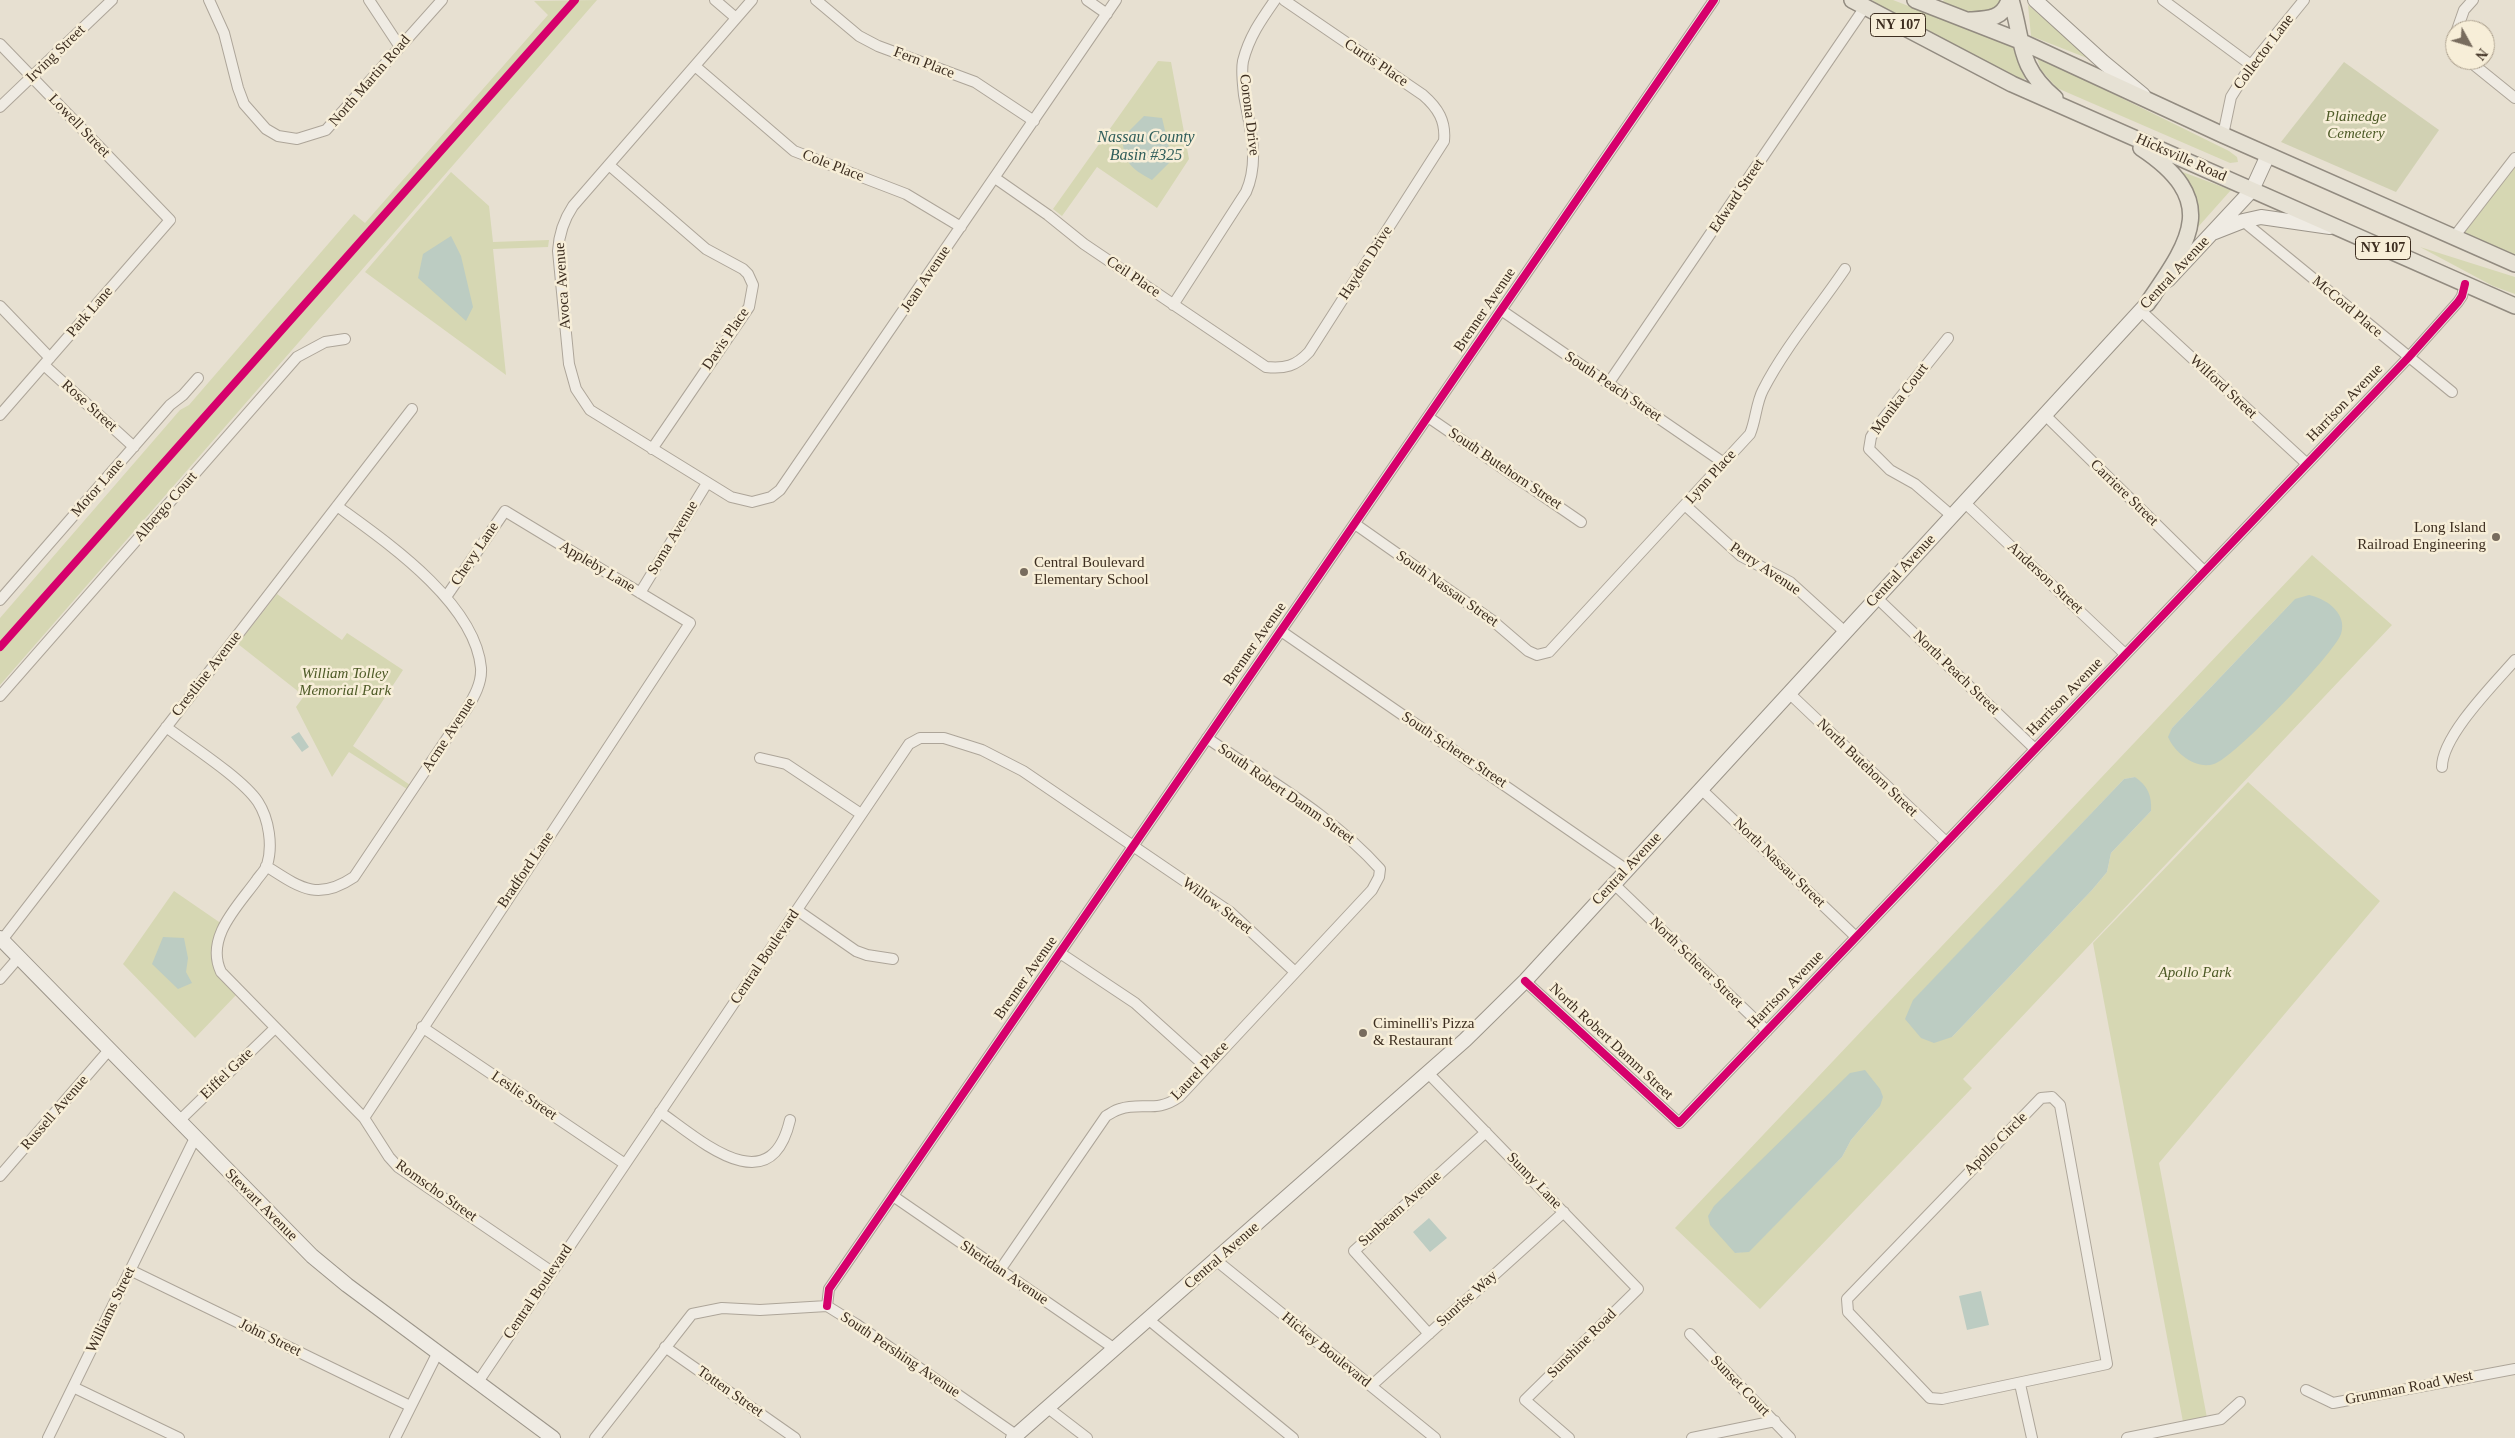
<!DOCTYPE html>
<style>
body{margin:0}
#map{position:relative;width:2515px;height:1438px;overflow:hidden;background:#e7e0d1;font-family:Georgia,serif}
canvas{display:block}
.north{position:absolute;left:2445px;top:20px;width:50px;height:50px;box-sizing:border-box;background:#f7eed8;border:1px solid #ada18e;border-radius:50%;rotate:129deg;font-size:14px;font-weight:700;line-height:20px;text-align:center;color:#3d2e20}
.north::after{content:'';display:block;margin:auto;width:18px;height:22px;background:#786c5e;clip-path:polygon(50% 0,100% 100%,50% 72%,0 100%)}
</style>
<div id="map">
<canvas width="2515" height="1438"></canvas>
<div class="north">N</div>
</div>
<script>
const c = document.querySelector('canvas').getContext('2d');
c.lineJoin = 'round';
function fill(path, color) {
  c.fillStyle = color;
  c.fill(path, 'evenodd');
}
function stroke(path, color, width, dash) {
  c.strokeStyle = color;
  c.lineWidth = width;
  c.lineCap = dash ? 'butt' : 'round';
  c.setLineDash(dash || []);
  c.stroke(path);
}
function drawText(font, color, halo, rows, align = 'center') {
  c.font = font + ' Georgia,serif';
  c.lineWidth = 5;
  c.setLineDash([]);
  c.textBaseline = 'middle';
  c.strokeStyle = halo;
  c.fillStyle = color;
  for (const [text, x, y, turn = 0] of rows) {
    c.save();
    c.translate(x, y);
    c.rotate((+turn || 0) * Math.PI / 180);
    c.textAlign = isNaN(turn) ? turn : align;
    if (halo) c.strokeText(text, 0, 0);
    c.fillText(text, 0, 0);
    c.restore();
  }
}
fill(new Path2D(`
 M597,0L0,685V618L180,410L189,405L354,214L365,223L548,15L534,1Z
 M1872,0H1893L2014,47L2025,79L2014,78L1886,10Z
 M1944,0H2005L2004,7L1975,15L1942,2Z
 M2028,5L2092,60L2031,36Z
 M2037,58L2091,83L2229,151L2237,157L2238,162L2230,163L2057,88L2041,70Z
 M1158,61L1171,62L1189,159L1157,208L1097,167L1062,216L1053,209Z
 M2515,164V260L2460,236Z
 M2180,171L2231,190L2190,236L2191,193Z
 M451,172L489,206L493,242L549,240L548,247L493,249L506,375L365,272Z
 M2420,247L2515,277V294L2493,286Z
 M2312,555L2392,625L1963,1079L1972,1088L1760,1309L1675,1228ZM2295,599L2169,737L2172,728ZM2135,777L2151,811L2111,853L2107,872L2092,890L1952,1037L1914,1000L2124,779ZM1880,1106L1851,1140L1842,1157L1749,1251L1735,1253Z
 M277,594L342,640L347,633L403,670L353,746L413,787L410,791L349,752L332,777L296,707L304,696L238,644Z
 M2248,782L2380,901L2159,1163L2207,1418L2183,1422L2093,943Z
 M174,891L222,924C202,954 213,971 237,994L195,1038L123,964Z`), '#d6d7b3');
fill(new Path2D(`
 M2344,62L2439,130L2396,192L2281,142Z`), '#d1d1b3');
fill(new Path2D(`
 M1144,116L1162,118L1172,160L1152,180C1130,168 1125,163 1122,138Z
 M451,236L461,256L473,307L466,321L418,278L423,254Z
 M2309,595C2325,598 2348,613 2341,634C2334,654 2234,758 2214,764C2196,770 2175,753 2168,737L2172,728L2295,599Z
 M299,732L309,747L302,752L291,737Z
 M2135,777C2148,786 2152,796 2151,811L2111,853L2107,872L2092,890L1952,1037L1934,1043L1921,1038L1905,1019L1913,1000L2124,779Z
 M163,937L184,938L188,958L186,972L192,983L178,989L152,964Z
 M1865,1070L1880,1089L1883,1097L1880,1106L1851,1140L1842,1157L1749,1252L1735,1253L1710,1225L1708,1216L1714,1206L1850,1073Z
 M1429,1218L1447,1238L1430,1252L1413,1232Z
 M1981,1291L1989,1325L1967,1330L1959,1296Z`), '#bcccc2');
const street = new Path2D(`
 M209,0L224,33L238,88L244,104L266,129L278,136L297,139L326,130L442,0
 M369,0L400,47
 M715,0L736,18
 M752,0L573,206C563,221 559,234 558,251L569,364L576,389L590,410L731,497L752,502L771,497L780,490L1116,0
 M816,0L859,36L878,46L975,82L1034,121
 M1087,0L1107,14
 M2163,0L2251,65
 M2457,30L2464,10L2473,0
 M0,44L170,220L0,415
 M2468,60L2515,98
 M695,66L794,151L906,194L961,227
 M0,107L112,0
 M2223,135L2231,97L2251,65L2304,0
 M609,165L706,249L743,269L748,274L753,285L749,307L652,449
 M995,178L1048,215L1084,244L1266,367C1285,369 1296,366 1309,352L1444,141C1446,121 1438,108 1423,95L1284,0
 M2243,221L2452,392
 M2454,237L2515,158
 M1173,305L1246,192C1260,160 1250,129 1244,95C1243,85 1241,71 1243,61C1249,37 1261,20 1275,0
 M0,306L50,358
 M1501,310L1724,463
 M2141,311L2306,463
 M1948,338L1879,424L1871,437L1869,449L1890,470L1915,484L1952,516
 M44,365L134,447
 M1608,384L1865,7
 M2045,415L2204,571
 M1428,417L1581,522
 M1964,502L2125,654
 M1686,506L1741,556L1790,582L1845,632
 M1355,524L1493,621L1528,651L1537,655L1549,652L1750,434C1756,420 1756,403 1763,390C1785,347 1818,309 1845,269
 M640,593L707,483
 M1877,598L2035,749
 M0,600L170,405L183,395L198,378
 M1281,631L1627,870
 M1789,693L1946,842
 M0,696L297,357L325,342L345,339
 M166,727C190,745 243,779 258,802C269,819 273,846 267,865C265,871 259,876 256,881C237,907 205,938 221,972L364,1118L389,1157L398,1167L552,1272
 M760,758L786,764L861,814
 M2442,767C2442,736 2494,684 2515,660
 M1701,789L1856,937
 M266,866C299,887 317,902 354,877L466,710C474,697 482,683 481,668C475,602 385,541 337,506
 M1614,884L1767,1031
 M797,910L856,951L867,955L893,959
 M2,940L412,409
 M1060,953L1135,1003L1206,1067
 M0,979L19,957
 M1525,981L1679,1123L2408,358L2458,302L2462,296L2465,284
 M422,1027L625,1164
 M1429,1074L1638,1289L1525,1400L1569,1438
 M2052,1097L2060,1105L2107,1364L1942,1399L1930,1398L1848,1312L1847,1299L2041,1098Z
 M660,1112C699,1139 770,1205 790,1120
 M364,1118L690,623L505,511L446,597
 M179,1121L275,1028
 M0,1176L109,1050
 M893,1196L1115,1349
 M1217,1261L1435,1438
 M130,1270L410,1406
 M1000,1270L1106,1116C1110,1114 1115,1110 1120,1109C1142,1102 1157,1113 1179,1097L1372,890L1379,877L1380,869C1332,815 1266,779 1207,738
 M827,1306L829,1289L1714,0
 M1149,1320L1293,1438
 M1429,1334L1354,1251L1486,1132
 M1690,1334L1790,1438
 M665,1347L795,1438
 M478,1382L909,744L920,738H944L982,750L1023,771L1230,912L1295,972
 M2020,1384L2032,1438
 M1371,1386L1564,1212
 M73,1387L179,1438
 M2306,1390L2333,1403L2515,1369
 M1048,1408L1087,1438
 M48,1438L195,1138
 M395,1438L438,1352
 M595,1438L692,1314L722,1308L760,1310L827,1306L856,1324L1016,1435
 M1692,1438L1775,1421
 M2127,1438L2221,1419L2240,1402`);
const secondary = new Path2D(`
 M2035,0L2103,62L2143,95
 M2215,232L2243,221L2261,217L2330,227
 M2168,280L2252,190L2268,155
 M0,938L312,1256L347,1285L553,1438
 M1013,1438L1465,1040L1525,981L2154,296`);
const primary = new Path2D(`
 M1852,0L2012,84L2515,306
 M1915,0L2020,41L2223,135L2515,264
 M2011,0C2024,43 2017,66 2055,98
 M1970,20C1988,19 2003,19 2009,0
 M2141,148C2221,201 2190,241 2147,304`);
stroke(street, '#ada599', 12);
stroke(secondary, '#9c958a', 16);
stroke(primary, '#928b80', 18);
stroke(street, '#efebe3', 10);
stroke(secondary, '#efebe3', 14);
stroke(primary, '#e6e1d4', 15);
stroke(new Path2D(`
 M0,647L575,0
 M1525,981L1679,1123L2408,358L2458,302L2462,296L2465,284
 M827,1306L829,1289L1714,0`), '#d6006c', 8);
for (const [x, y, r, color] of [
 [2496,537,5,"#786c5e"],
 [1024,572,5,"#786c5e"],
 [1363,1033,5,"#786c5e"]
]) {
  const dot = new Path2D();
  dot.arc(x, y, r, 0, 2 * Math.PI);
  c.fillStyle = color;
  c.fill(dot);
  stroke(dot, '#f7eed8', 2);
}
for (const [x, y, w] of [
 [1898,25,55],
 [2383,248,55]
]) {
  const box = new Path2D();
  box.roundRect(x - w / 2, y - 11.5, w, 23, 4);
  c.fillStyle = '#f7eed8';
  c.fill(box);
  stroke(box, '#3d2e20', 1);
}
drawText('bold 14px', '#3d2e20', null, [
 ["NY 107",1898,25],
 ["NY 107",2383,248]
]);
drawText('15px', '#3d2e20', '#f7eed8', [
 ["Collector Lane",2264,52,-53],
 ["Irving Street",56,54,-44],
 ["Fern Place",924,63,21],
 ["Curtis Place",1376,63,34],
 ["North Martin Road",370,81,-49],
 ["Corona Drive",1249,115,83],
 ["Lowell Street",79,126,46],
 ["Hicksville Road",2181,158,24],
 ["Cole Place",833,166,21],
 ["Edward Street",1737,196,-56],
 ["Hayden Drive",1366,263,-57],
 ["Central Avenue",2175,273,-47],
 ["Ceil Place",1133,277,34],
 ["Jean Avenue",926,279,-56],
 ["Avoca Avenue",563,286,-94],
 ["McCord Place",2347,307,40],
 ["Brenner Avenue",1485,310,-56],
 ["Park Lane",90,312,-49],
 ["Davis Place",726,339,-56],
 ["South Peach Street",1613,387,34],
 ["Wilford Street",2223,387,43],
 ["Monika Court",1900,399,-53],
 ["Harrison Avenue",2345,403,-46],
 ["Rose Street",89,406,42],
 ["South Butehorn Street",1505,469,34],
 ["Lynn Place",1711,477,-48],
 ["Motor Lane",98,488,-49],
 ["Carriere Street",2124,493,44],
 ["Albergo Court",166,507,-49],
 ["Soma Avenue",673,538,-59],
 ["Chevy Lane",475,554,-56],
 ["Appleby Lane",597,567,31],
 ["Perry Avenue",1765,569,34],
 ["Central Avenue",1901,571,-47],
 ["Anderson Street",2045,578,43],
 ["South Nassau Street",1447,589,35],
 ["Brenner Avenue",1255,644,-55],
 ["North Peach Street",1956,673,44],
 ["Crestline Avenue",207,674,-52],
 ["Harrison Avenue",2065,697,-46],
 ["Acme Avenue",449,735,-57],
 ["South Scherer Street",1454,750,34],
 ["North Butehorn Street",1867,768,44],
 ["South Robert Damm Street",1286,794,35],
 ["North Nassau Street",1779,863,44],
 ["Central Avenue",1627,869,-47],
 ["Bradford Lane",526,870,-56],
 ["Willow Street",1217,906,37],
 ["Central Boulevard",765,957,-56],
 ["North Scherer Street",1696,963,44],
 ["Brenner Avenue",1026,978,-55],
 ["Harrison Avenue",1786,990,-46],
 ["North Robert Damm Street",1611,1042,43],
 ["Laurel Place",1200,1071,-46],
 ["Eiffel Gate",227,1074,-44],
 ["Leslie Street",524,1096,34],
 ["Russell Avenue",55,1113,-49],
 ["Apollo Circle",1996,1144,-45],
 ["Sunny Lane",1534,1181,46],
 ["Romscho Street",436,1191,35],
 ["Stewart Avenue",261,1205,45],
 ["Sunbeam Avenue",1400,1209,-42],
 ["Central Avenue",1222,1256,-41],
 ["Sheridan Avenue",1004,1273,34],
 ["Central Boulevard",538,1292,-56],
 ["Sunrise Way",1467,1299,-42],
 ["Williams Street",111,1310,-64],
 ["John Street",270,1338,26],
 ["Sunshine Road",1582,1344,-45],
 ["Hickey Boulevard",1326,1350,39],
 ["South Pershing Avenue",900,1355,34],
 ["Sunset Court",1740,1386,46],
 ["Grumman Road West",2409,1388,-11],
 ["Totten Street",730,1392,35]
]);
drawText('italic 15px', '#4d5a26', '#f7eed8', [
 ["Plainedge",2356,117],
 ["Cemetery",2356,134],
 ["William Tolley",345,674],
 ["Memorial Park",345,691],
 ["Apollo Park",2195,973]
]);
drawText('15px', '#3d2e20', '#f7eed8', [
 ["Long Island",2486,528,"right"],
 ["Railroad Engineering",2486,545,"right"],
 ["Central Boulevard",1034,563],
 ["Elementary School",1034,580],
 ["Ciminelli's Pizza",1373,1024],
 ["& Restaurant",1373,1041]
], 'left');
drawText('italic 16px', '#2f5d5a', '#f7eed8', [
 ["Nassau County",1146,138],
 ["Basin #325",1146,156]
]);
</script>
